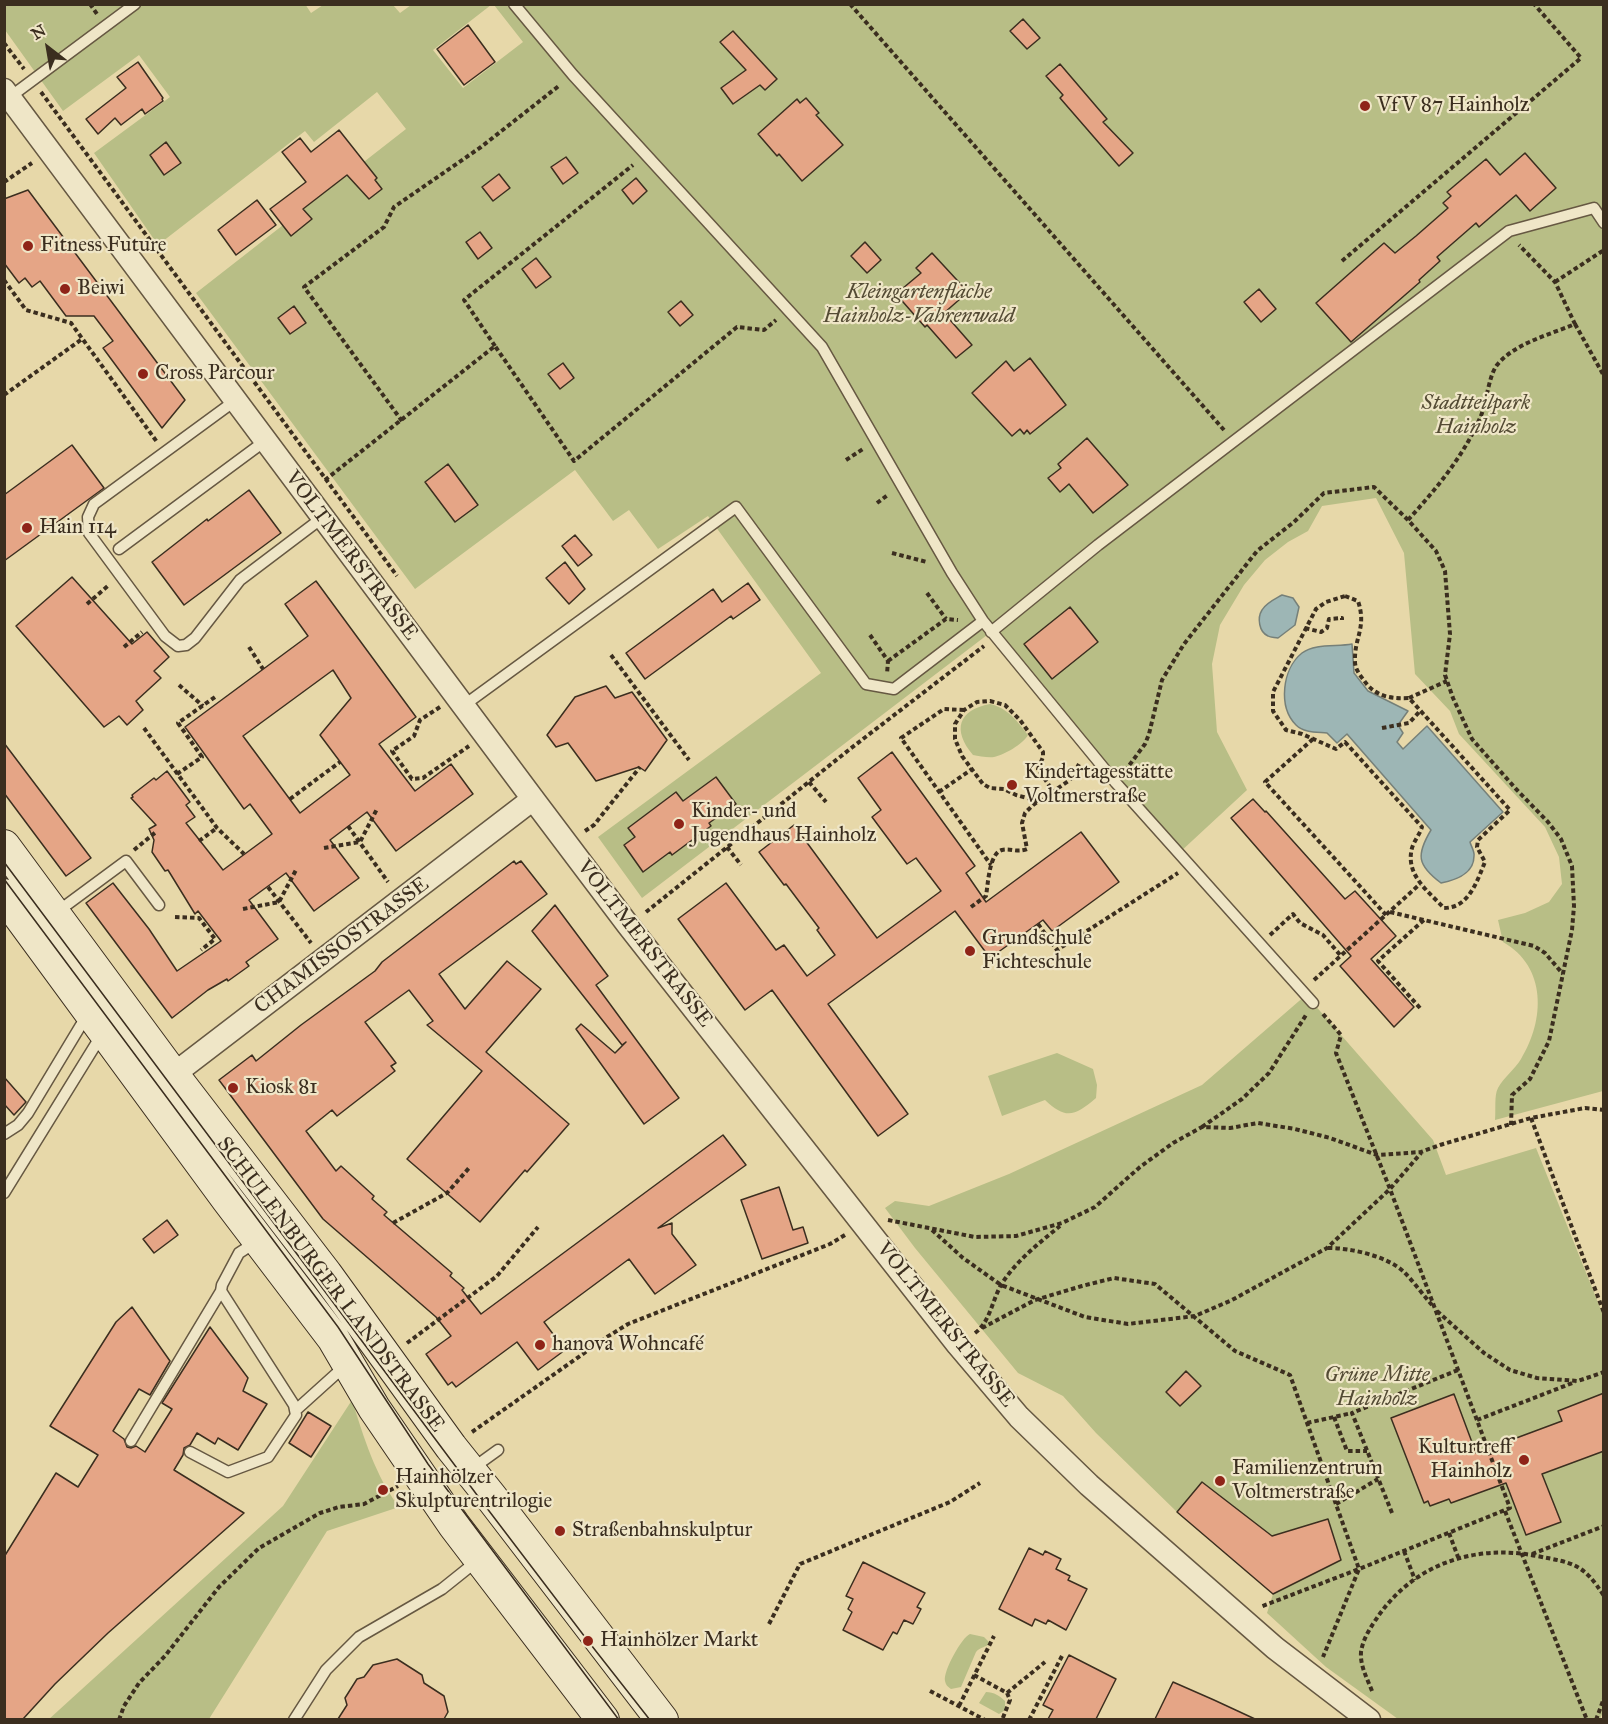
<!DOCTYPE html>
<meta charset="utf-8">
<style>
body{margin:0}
#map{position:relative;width:1608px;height:1724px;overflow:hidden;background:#e7d8a9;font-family:"IM FELL Great Primer",serif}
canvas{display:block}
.frame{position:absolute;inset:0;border:6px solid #3b2e1f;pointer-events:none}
.north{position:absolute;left:18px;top:18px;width:60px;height:60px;-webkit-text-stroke:4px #efe6c7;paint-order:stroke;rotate:329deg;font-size:16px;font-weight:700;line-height:24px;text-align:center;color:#3b2e1f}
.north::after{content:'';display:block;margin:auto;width:21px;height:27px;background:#3b2e1f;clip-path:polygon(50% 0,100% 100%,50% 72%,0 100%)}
</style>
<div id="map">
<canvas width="1608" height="1724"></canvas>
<div class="frame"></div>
<div class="north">N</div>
</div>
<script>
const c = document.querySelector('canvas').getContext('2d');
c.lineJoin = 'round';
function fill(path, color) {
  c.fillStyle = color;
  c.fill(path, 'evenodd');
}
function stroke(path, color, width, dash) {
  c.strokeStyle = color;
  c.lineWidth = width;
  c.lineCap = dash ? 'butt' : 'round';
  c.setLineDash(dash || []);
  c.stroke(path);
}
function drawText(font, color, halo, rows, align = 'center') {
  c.font = font + ' "IM FELL Great Primer",serif';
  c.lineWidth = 4.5;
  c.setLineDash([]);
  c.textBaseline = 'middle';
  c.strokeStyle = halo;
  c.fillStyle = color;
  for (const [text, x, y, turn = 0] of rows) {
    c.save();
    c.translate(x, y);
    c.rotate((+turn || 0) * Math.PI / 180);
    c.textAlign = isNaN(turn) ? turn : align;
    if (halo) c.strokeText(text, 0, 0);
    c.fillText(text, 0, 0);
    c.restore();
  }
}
fill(new Path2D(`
 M305,4L311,13L323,5H393L400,13L411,5H491L433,50L463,88L523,42L494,5H1603V1091L1495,1120C1496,1110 1494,1095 1498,1088C1504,1077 1515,1069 1521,1059C1545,1020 1547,967 1503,942L1498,920L1525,913L1549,902L1562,884L1559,857L1545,827L1459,734L1450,711L1415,674L1404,553L1376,498L1322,506L1308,531L1288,542L1265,560L1244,585L1220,625L1212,664L1217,732L1247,790L1179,853L991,632L642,898L598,837L821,673L708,516L658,549L629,510L613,521L575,470L415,589L196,293L406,129L377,92L314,142L305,131L158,245L94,153L170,97L139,55L63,111L5,30L4,5Z
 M990,704C1008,708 1017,721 1028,735C1023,744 1004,755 994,757C988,758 979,756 973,755C952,730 958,710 990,704Z
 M1306,995L1433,1140L1446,1175L1536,1148L1603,1315L1604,1709L1600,1719H1398L1326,1667L1267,1613L1273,1594L1177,1512L1096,1433L1063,1396L1018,1373L915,1248L885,1208L895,1201L929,1206L1009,1174L1202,1085Z
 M1057,1053L1093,1069L1097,1085L1096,1098C1075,1116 1066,1120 1045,1100L1002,1116L988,1076Z
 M352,1400C364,1438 375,1475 399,1507L327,1531L209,1719L48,1720L283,1506Z
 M970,1634L984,1637L990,1643C987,1647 980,1647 976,1652L961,1687L951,1689C947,1686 946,1685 945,1681C943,1671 962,1637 970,1634Z
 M986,1692C994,1692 1000,1696 1005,1701V1710L999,1714L979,1703Z`), '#b8be86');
const water = new Path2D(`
 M1282,595L1293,598L1299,607L1295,625L1278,638C1275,637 1271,638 1268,636C1259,632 1257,618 1262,610C1266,603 1275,599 1282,595Z
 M1352,644L1354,673L1368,691L1408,711L1398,725L1403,733L1397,742L1403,749L1427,726L1503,812L1470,842C1471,846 1475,852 1474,856C1474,874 1456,880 1441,883C1417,865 1416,855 1431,830L1347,734L1337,743L1327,733C1317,732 1304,733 1296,725C1278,707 1282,669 1302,653C1315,643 1337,647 1352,644Z`);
fill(water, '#9db6b5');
stroke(water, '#768079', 1.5);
const building = new Path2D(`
 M1023,19L1040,38L1027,49L1010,31Z
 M468,25L495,62L464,85L437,49Z
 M733,31L777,79L765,90L760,85L733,104L721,88L746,70L720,42Z
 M138,62L163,98L162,99L163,101L145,114L142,109L121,125L115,118L98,134L86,119L126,88L117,77Z
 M1060,64L1107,119L1103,122L1133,153L1119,166L1060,98L1063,95L1046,76Z
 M806,98L819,113L816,115L843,145L802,181L779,154L777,156L758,134L797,99L800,103Z
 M339,130L377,178L375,180L382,189L369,199L347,175L303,209L312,219L291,236L270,209L306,182L282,152L300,138L311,152Z
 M166,142L181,163L164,175L150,155Z
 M1525,153L1556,188L1530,211L1516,195L1479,227L1476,223L1437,257L1440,261L1419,280L1420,282L1351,342L1316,303L1384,243L1395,253L1416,236L1448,208L1443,203L1451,196L1447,192L1486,159L1500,175Z
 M566,157L578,173L563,184L551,167Z
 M499,174L510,188L493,201L482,187Z
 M636,178L647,191L633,204L622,190Z
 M28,190L185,400L162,428L103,348L113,341L94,316H66L40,281L32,287L25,278L19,283L4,263V199Z
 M257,200L276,225L236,255L218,230Z
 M480,232L492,248L478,259L466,242Z
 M865,242L881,260L867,273L851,256Z
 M932,253L968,292L944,313L972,345L956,358L927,325L925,327L896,294L921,273L916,268Z
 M536,258L551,277L536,288L522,269Z
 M1259,289L1276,309L1261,322L1244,302Z
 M681,301L693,315L680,326L668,312Z
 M294,306L306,323L290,334L278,318Z
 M1030,358L1066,405L1030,434L1027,430L1024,434L1020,429L1012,436L972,393L1006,361L1014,371Z
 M563,363L574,378L560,389L548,374Z
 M1087,438L1128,485L1093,513L1069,484L1060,492L1048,478L1061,468L1058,464Z
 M72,445L104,488L4,561V495Z
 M448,464L478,505L455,522L425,482Z
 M249,490L281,533L184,605L152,562L207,519L208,521Z
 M575,535L592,555L578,566L562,546Z
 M565,562L585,589L569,604L546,578Z
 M72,577L132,644L147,632L169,657L154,671L161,678L136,701L143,710L127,725L119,716L104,727L16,626Z
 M316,581L416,717L379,744L415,791L451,764L473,794L396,851L367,812L330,840L359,878L314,911L286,873L249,900L278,939L246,962L249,966L228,981L227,979L208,990L172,1018L86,903L113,883L149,929L177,971L221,941L198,911L195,914L168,870L165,871L152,852L154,840L149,829L156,825L131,798L133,797L132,795L154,778L156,780L167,771L190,802L186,805L195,817L186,823L223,870L272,834L250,804L244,809L185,727L308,636L285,604ZM333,670L351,698L320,735L350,775L300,813L243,736Z
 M748,583L760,600L733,619L731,616L645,679L626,653L713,589L722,602Z
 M1070,607L1098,642L1052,679L1024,644Z
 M606,686L615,698L632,692L667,740L645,771L639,767L596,781L568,743L556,747L547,735L575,697Z
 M4,743L91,858L66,876L4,793Z
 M892,752L975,866L966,873L986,902L1081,832L1119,882L1052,931L1043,920L990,958L955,911L828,1004L908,1114L878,1136L772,990L745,1010L678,919L726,883L776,950L784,945L807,976L835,955L817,930L819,928L786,884L784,885L759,852L794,825L877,938L941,891L916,858L907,864L872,817L881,810L858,778Z
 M716,777L736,804L709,823L711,826L672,855L670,852L643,872L624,845L635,837L628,828L676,792L683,801Z
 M1253,799L1265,812L1266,811L1345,899L1355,891L1396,936L1371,959L1414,1007L1394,1027L1340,966L1351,956L1231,818Z
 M514,861L516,864L521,861L547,894L439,974L465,1009L507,961L541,989L486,1052L569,1124L527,1172L525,1170L480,1222L407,1159L482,1071L427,1025L433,1021L409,990L365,1022L396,1063L391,1066L395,1071L337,1116L332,1110L306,1131L336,1171L341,1166L374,1196L372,1199L387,1212L384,1215L452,1273L450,1276L464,1288L462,1290L481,1314L723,1135L746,1165L658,1228L672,1223V1234L696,1265L655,1294L629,1259L544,1322L565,1350L538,1370L517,1342L456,1387L452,1382L448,1385L426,1354L451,1336L436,1317L323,1219L219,1080L252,1055L256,1061L301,1025L375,971L382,962Z
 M555,905L608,976L596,985L679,1098L644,1124L576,1029L581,1024L615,1053L626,1042L622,1045L532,931Z
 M4,1077L26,1102L14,1115L4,1104Z
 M779,1187L793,1230L803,1227L808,1243L762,1259L741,1200Z
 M167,1220L178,1235L154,1253L143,1239Z
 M132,1307L170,1361L150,1395L139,1389L113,1431L124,1439L127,1447L131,1448L136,1446L145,1452L172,1409L162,1403L210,1327L248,1378L243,1391L267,1404L238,1450L218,1438L215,1444L197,1433L190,1445L184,1448L183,1455L174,1470L244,1513L108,1633L55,1684L23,1719H4V1557L56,1473L78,1487L98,1455L50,1426L116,1322Z
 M1186,1371L1201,1386L1180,1406L1166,1392Z
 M1604,1393V1451L1542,1474L1561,1522L1526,1535L1506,1483L1451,1503L1449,1499L1430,1506L1428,1501L1424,1503L1391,1418L1454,1394L1476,1453L1562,1421L1558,1411Z
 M308,1412L331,1426L311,1457L289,1443Z
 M1202,1482L1272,1536L1328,1519L1341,1560L1273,1594L1177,1512Z
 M1029,1548L1043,1555L1045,1551L1061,1559L1056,1569L1070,1576L1068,1580L1087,1589L1066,1630L1048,1620L1046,1624L1035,1619L1032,1626L999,1609Z
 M863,1562L925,1593L917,1607L921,1609L913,1624L904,1620L897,1634L893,1632L883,1650L843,1630L852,1612L848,1609L853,1599L846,1596Z
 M1069,1655L1116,1679L1096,1719H1048L1053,1710L1043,1705Z
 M397,1659L422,1675L424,1683L444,1696L448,1712L444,1719H338L347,1705L345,1698L357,1679L364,1677L373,1665Z
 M1173,1682L1214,1700L1255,1719H1155Z`);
fill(building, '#e5a586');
stroke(building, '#3b2e1f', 1.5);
const service = new Path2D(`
 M514,4L573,75L822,347L952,573L983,621L1116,783L1313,1003
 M10,97L135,4
 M236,400L94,504L88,517L89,533L165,636L178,646L186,645L195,638L240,580L322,518
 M119,549L265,441
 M991,632L1098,545L1509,231L1594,208L1604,223
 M463,706L736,507L866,684L894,689L983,621
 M57,912L126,861L159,905
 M4,1134L18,1125L28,1113L81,1025L91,1018
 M4,1193L96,1044L105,1038
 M296,1410L347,1364
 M131,1441L221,1291
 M190,1452L228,1472L268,1457L296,1415L294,1405L221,1291L222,1285L239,1253L256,1242
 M473,1468L498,1450
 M294,1720L326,1670L359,1637L442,1589L477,1561`);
const minor = new Path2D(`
 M4,90L533,799L628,925L958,1345L1019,1417L1089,1485L1275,1648L1369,1720
 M161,1084L533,799`);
const secondary = new Path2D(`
 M4,846L173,1075L326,1274L451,1447L491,1497L662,1720
 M4,895L228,1200L333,1338L374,1408L454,1525L603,1720`);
stroke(service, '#665842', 13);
stroke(minor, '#665842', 25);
stroke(secondary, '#3b2e1f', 34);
stroke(new Path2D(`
 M90,4L97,14
 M850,4L1224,430
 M4,43L24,69
 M41,92L397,576
 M4,182L32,163
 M1342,261L1581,58L1534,4
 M4,280L26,310L71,323L157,442
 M1555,282L1604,250
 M1575,324L1604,376
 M495,346L464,300L633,165
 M4,395L82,339
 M402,421L304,287L384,227L394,207L481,147L560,85
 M846,460L863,449
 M325,480L495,346L574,461L737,327L764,330L776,320
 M877,503L889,494
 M1408,520C1436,489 1463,457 1480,418C1487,403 1488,377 1497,365C1515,343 1549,335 1575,324L1555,282L1519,245
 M892,553L927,562
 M927,593L946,619
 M1345,596L1358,601C1367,628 1354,637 1355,662C1355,668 1359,674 1363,679C1374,696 1389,699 1409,698L1510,810L1478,840L1477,847L1485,862C1477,881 1469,908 1444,908C1428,891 1405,875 1412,848C1414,841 1420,834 1422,827L1345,742L1336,749L1302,734L1286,730L1273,711V692L1316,609L1326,602Z
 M87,604L109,585
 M1305,628L1321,632L1327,628L1329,619L1342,618V620
 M870,635L888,661L887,674
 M124,647L142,632
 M249,647L263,669
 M611,655L689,760
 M888,661L946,619L958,620
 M179,685L203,706
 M1409,698L1447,681
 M440,707L420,720L414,736L392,751L412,779L423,778L469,746
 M964,710L944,709L901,738L991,865
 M144,728L217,828L244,854
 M1382,728L1409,723L1420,711
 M1313,739L1265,782L1386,915
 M1125,771L1145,744L1149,734L1162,680L1184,644L1257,551L1294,522L1324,493L1374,487L1408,520L1436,551L1445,571L1450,634L1445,675L1453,698L1472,739L1516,789L1548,822L1561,839L1572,866L1574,906L1572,930L1549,1041L1530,1079L1512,1095L1511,1125
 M177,774L202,757L178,723L215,697
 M809,782L826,802
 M939,792L972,769
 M290,799L340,762
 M1039,801L1016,795L1004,789L990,788L983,784L962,756L955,739V724L964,710L977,702L990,701L1005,705L1020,720L1043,752V757L1038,769L1053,791
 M348,826L388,882
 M585,831L594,825L640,767
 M199,841L217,828
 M727,847L741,865
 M324,848L360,842L377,809
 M134,850L156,832
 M268,887L311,943
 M971,907L986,896C988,885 989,853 1002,850C1011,848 1017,853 1027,849L1022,823L1025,813L1033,805L1070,780L1079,764
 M243,909L279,902L296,870
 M646,912L850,749L984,646
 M1390,912L1534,946L1545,953L1563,974
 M175,917L199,918L215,939L201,950
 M1038,924L1057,950L1178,873
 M1270,935L1293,914L1300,923L1323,935L1341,956
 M1314,980L1420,884
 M1420,1008L1378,961L1424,920
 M1323,1014L1341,1035L1336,1053L1390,1189L1510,1508L1359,1569L1323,1657
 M1531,1118L1604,1313
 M1202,1127L1242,1099L1269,1073L1306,1015
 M888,1220L975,1237L1016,1236L1062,1223L1095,1207L1140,1167L1173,1143L1202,1127L1230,1128L1258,1123L1295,1129L1330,1138L1377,1155L1421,1152L1440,1145L1531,1118L1585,1108L1604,1110
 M393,1223L447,1193L469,1168
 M932,1230L963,1258L1001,1285L1085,1317L1128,1324L1195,1316L1232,1300L1327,1248L1390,1189L1421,1153
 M1328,1248C1351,1248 1387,1256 1404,1272C1414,1282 1423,1295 1432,1305
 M1437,1311L1484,1353L1510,1370L1537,1378L1578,1381L1604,1372
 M982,1328L1035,1300L1082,1286L1114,1278L1155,1284L1235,1351L1290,1375L1359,1569L1260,1607
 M975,1333C990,1322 992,1301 1001,1285C1016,1261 1038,1244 1060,1226
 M407,1343L497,1276L538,1227
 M1334,1417L1347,1451H1367
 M1477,1420L1575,1382
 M1307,1423L1352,1413
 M472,1432L607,1337L628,1324L830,1244L845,1235
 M1336,1504L1378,1479
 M1505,1511L1587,1720
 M1392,1513L1352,1413L1458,1370
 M1449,1533L1458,1557
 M1404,1551L1415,1580
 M1532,1554L1604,1526
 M769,1624L800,1564L950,1502L980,1483
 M974,1675L1007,1693L1010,1700L1002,1720
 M930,1691L985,1720
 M1372,1691C1367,1678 1360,1666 1361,1652C1363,1638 1372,1625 1379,1615C1416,1563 1476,1544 1537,1556C1573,1563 1583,1563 1604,1596
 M1007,1693L1045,1662
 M959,1706L994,1636
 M119,1720L124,1706L139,1683L165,1656L219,1587L259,1548L320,1513L339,1507L364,1504L398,1486
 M1029,1720L1063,1654
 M1596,1720L1604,1698`), '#3b2e1f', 4, [4.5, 3]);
stroke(service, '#efe6c7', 10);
stroke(minor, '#efe6c7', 22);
stroke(secondary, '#efe6c7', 32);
stroke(new Path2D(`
 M4,862L483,1503L588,1641L650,1720
 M4,879L338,1327L428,1464L619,1720`), '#3b2e1f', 1.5);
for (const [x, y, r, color] of [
 [1365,106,6,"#8f2418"],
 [28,246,6,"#8f2418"],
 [65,289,6,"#8f2418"],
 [143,374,6,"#8f2418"],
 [27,528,6,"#8f2418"],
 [1012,785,6,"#8f2418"],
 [679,824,6,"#8f2418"],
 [970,951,6,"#8f2418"],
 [233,1088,6,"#8f2418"],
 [540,1345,6,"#8f2418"],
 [1524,1460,6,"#8f2418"],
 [1220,1481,6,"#8f2418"],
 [383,1490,6,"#8f2418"],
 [560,1531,6,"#8f2418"],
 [588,1641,6,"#8f2418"]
]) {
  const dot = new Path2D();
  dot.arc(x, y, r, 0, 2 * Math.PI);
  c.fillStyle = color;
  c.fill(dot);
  stroke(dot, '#efe6c7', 2);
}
drawText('21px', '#3b2e1f', '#efe6c7', [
 ["VfV 87 Hainholz",1377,106],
 ["Fitness Future",40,246],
 ["Beiwi",77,289],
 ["Cross Parcour",155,374],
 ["Hain 114",39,528],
 ["Kindertagesstätte",1024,773],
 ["Voltmerstraße",1024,797],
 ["Kinder- und",691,812],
 ["Jugendhaus Hainholz",691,836],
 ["Grundschule",982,939],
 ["Fichteschule",982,963],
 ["Kiosk 81",245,1088],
 ["hanova Wohncafé",552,1345],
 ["Kulturtreff",1512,1448,"right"],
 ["Hainholz",1512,1472,"right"],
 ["Familienzentrum",1232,1469],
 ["Voltmerstraße",1232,1493],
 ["Hainhölzer",395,1478],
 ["Skulpturentrilogie",395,1502],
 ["Straßenbahnskulptur",572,1531],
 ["Hainhölzer Markt",600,1641]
], 'left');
drawText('italic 21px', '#544b34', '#efe6c7', [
 ["Kleingartenfläche",919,293],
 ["Hainholz-Vahrenwald",919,317],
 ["Stadtteilpark",1476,404],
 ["Hainholz",1476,428],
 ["Grüne Mitte",1377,1376],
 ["Hainholz",1377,1400]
]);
drawText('21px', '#3b2e1f', '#efe6c7', [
 ["VOLTMERSTRASSE",351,556,53],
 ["VOLTMERSTRASSE",644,944,52],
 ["CHAMISSOSTRASSE",342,946,-37],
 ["SCHULENBURGER LANDSTRASSE",330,1285,53],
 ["VOLTMERSTRASSE",945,1325,51]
]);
</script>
